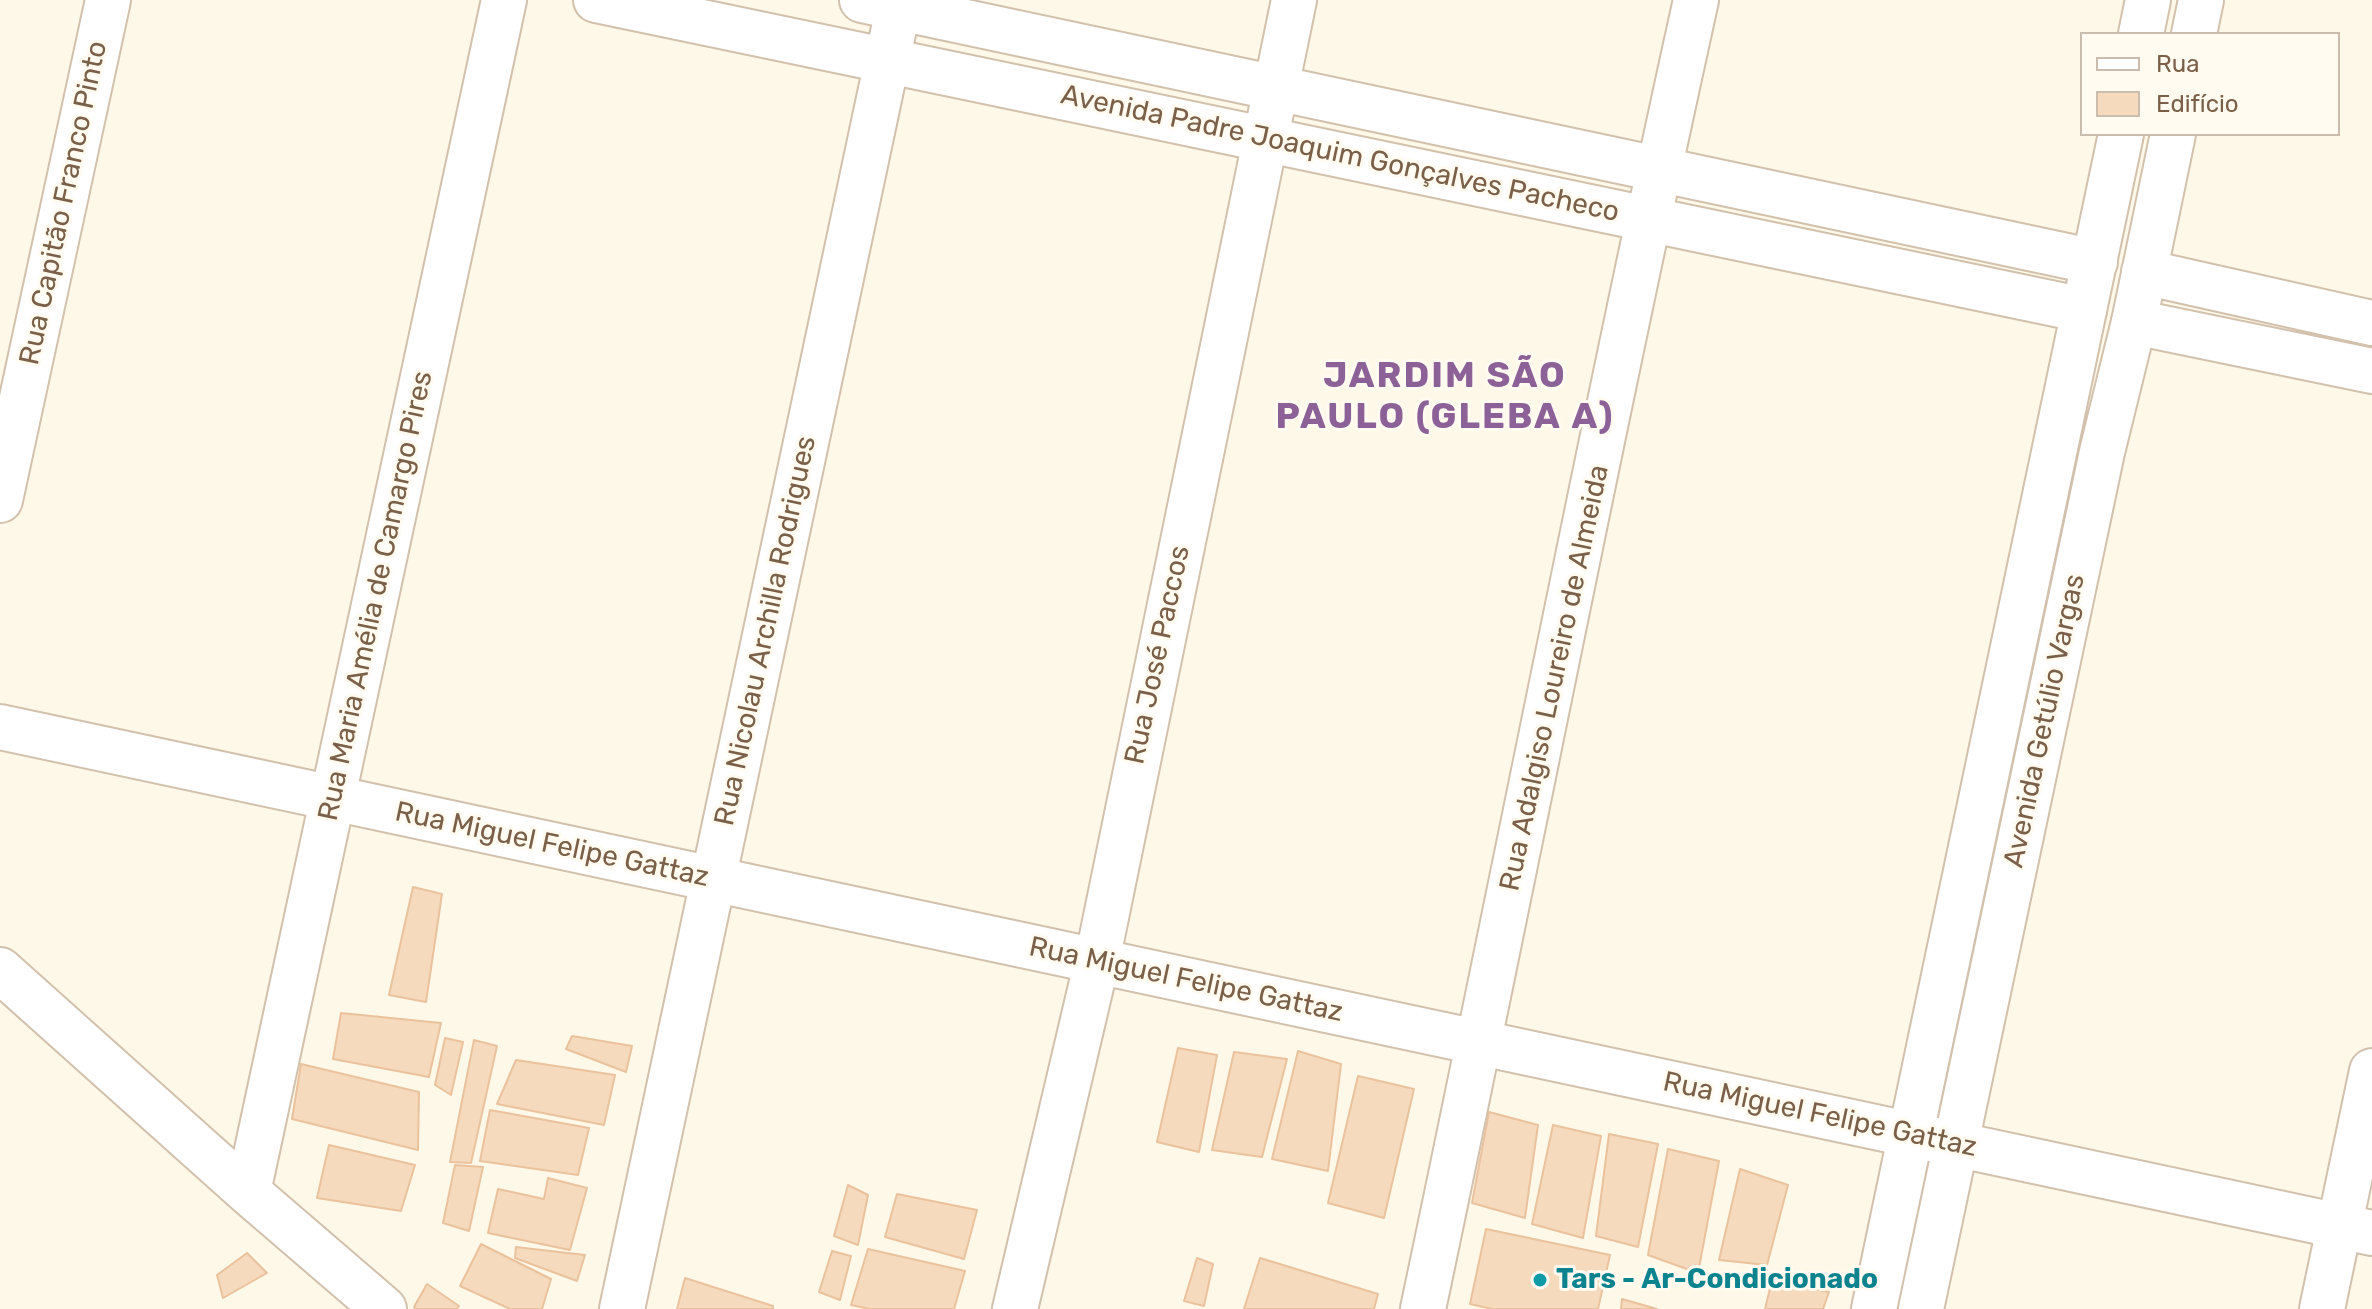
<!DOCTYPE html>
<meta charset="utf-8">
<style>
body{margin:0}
#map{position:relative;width:2372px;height:1309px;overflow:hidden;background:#fef8e8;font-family:Rubik,sans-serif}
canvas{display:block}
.legend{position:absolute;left:2080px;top:32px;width:260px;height:104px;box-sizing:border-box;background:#fffbf0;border:2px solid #cabdad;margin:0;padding:10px 14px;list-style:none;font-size:24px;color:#7b6049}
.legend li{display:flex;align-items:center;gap:16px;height:40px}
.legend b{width:40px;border:2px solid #cabdad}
</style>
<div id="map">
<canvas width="2372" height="1309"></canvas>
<ul class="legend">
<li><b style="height:10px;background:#fff"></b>Rua</li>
<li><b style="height:22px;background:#f6dabe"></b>Edifício</li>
</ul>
</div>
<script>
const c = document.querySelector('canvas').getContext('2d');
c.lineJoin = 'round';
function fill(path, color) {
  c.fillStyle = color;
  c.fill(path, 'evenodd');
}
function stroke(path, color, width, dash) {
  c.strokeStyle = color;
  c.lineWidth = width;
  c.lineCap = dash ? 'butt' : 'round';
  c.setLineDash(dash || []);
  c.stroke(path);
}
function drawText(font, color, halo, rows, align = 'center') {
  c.font = font + ' Rubik,sans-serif';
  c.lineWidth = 6;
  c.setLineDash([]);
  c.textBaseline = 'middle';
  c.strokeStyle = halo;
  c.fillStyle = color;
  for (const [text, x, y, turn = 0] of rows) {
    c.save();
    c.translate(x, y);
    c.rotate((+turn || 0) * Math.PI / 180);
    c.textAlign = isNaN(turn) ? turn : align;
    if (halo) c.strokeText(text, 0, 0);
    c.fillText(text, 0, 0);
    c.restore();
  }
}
const building = new Path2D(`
 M413,887L442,894L426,1002L389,995Z
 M341,1013L441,1023L429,1077L333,1059Z
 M572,1036L632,1046L626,1072L566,1049Z
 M445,1038L463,1042L451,1095L435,1085Z
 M474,1040L497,1046L471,1163L450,1162Z
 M1178,1048L1217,1055L1199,1152L1157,1142Z
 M1298,1051L1341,1064L1328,1171L1272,1159Z
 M1234,1052L1287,1059L1262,1157L1212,1150Z
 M516,1060L615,1075L604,1125L497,1104Z
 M301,1064L419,1092L418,1150L292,1119Z
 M1358,1076L1414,1089L1384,1218L1328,1203Z
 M490,1110L589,1128L578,1175L480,1161Z
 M1489,1112L1538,1125L1525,1218L1472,1203Z
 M1553,1125L1601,1136L1583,1238L1532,1224Z
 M1609,1134L1658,1144L1638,1247L1596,1236Z
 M329,1145L415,1165L401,1211L317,1198Z
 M1668,1149L1719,1161L1698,1273L1648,1255Z
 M455,1165L483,1167L469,1231L443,1223Z
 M1740,1169L1788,1185L1767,1265L1719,1260Z
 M548,1178L587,1188L570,1250L488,1233L498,1189L544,1199Z
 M848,1185L868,1195L858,1245L834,1236Z
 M897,1194L977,1210L964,1259L885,1237Z
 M1486,1229L1610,1255L1598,1309H1492L1470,1304Z
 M481,1244L551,1279L542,1309H510L460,1286Z
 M516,1247L585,1255L577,1281L515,1258Z
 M868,1249L965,1271L954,1309H870L851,1305Z
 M832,1251L851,1256L840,1300L819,1292Z
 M247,1253L267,1273L223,1298L217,1275Z
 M1197,1258L1213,1264L1204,1306L1184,1301Z
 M1260,1258L1378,1294L1374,1309H1244Z
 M685,1278L773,1306V1309H677Z
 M1772,1280L1829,1292L1823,1309H1765Z
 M427,1284L459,1306L457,1309H416L414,1307Z
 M1622,1299L1657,1309H1621Z`);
fill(building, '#f6dabe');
stroke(building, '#eac29d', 2);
const minor = new Path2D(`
 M596,0L2084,310
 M862,0L2095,262
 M2144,272L2372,323
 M2134,322L2372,371
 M0,500L108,0
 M0,727L2372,1233
 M0,970L248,1192L384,1309
 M248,1192L504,0
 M622,1309L900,0
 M1015,1309L1097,961L1294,0
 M1423,1309C1515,873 1600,435 1696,0
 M2322,1309L2372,1071`);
const tertiary = new Path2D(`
 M2141,34L2148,0
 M2194,34L2201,0
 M1874,1309L2121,134
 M1921,1309L2102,452L2134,322L2173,134`);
stroke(minor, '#d2c1ac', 48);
stroke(tertiary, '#d2c1ac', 48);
stroke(minor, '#fff', 44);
stroke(tertiary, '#fff', 44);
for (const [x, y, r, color] of [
 [1540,1280,8,"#0f9aa8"]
]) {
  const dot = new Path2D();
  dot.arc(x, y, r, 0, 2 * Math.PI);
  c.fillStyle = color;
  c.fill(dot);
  stroke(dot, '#fffbf0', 3);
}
drawText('28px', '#7b6049', '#fffbf0', [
 ["Avenida Padre Joaquim Gonçalves Pacheco",1340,154,12],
 ["Rua Capitão Franco Pinto",64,203,-78],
 ["Rua Maria Amélia de Camargo Pires",376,596,-78],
 ["Rua Nicolau Archilla Rodrigues",766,631,-78],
 ["Rua José Paccos",1158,655,-78],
 ["Rua Adalgiso Loureiro de Almeida",1555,678,-78],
 ["Avenida Getúlio Vargas",2045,721,-78],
 ["Rua Miguel Felipe Gattaz",552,845,12],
 ["Rua Miguel Felipe Gattaz",1186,980,12],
 ["Rua Miguel Felipe Gattaz",1820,1115,12]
]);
drawText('bold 28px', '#0d838f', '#fffbf0', [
 ["Tars - Ar-Condicionado",1556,1280]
], 'left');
c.letterSpacing = '2px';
drawText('bold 36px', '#8b6197', '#fffbf0', [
 ["JARDIM SÃO",1445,377],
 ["PAULO (GLEBA A)",1445,418]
]);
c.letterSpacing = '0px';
</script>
